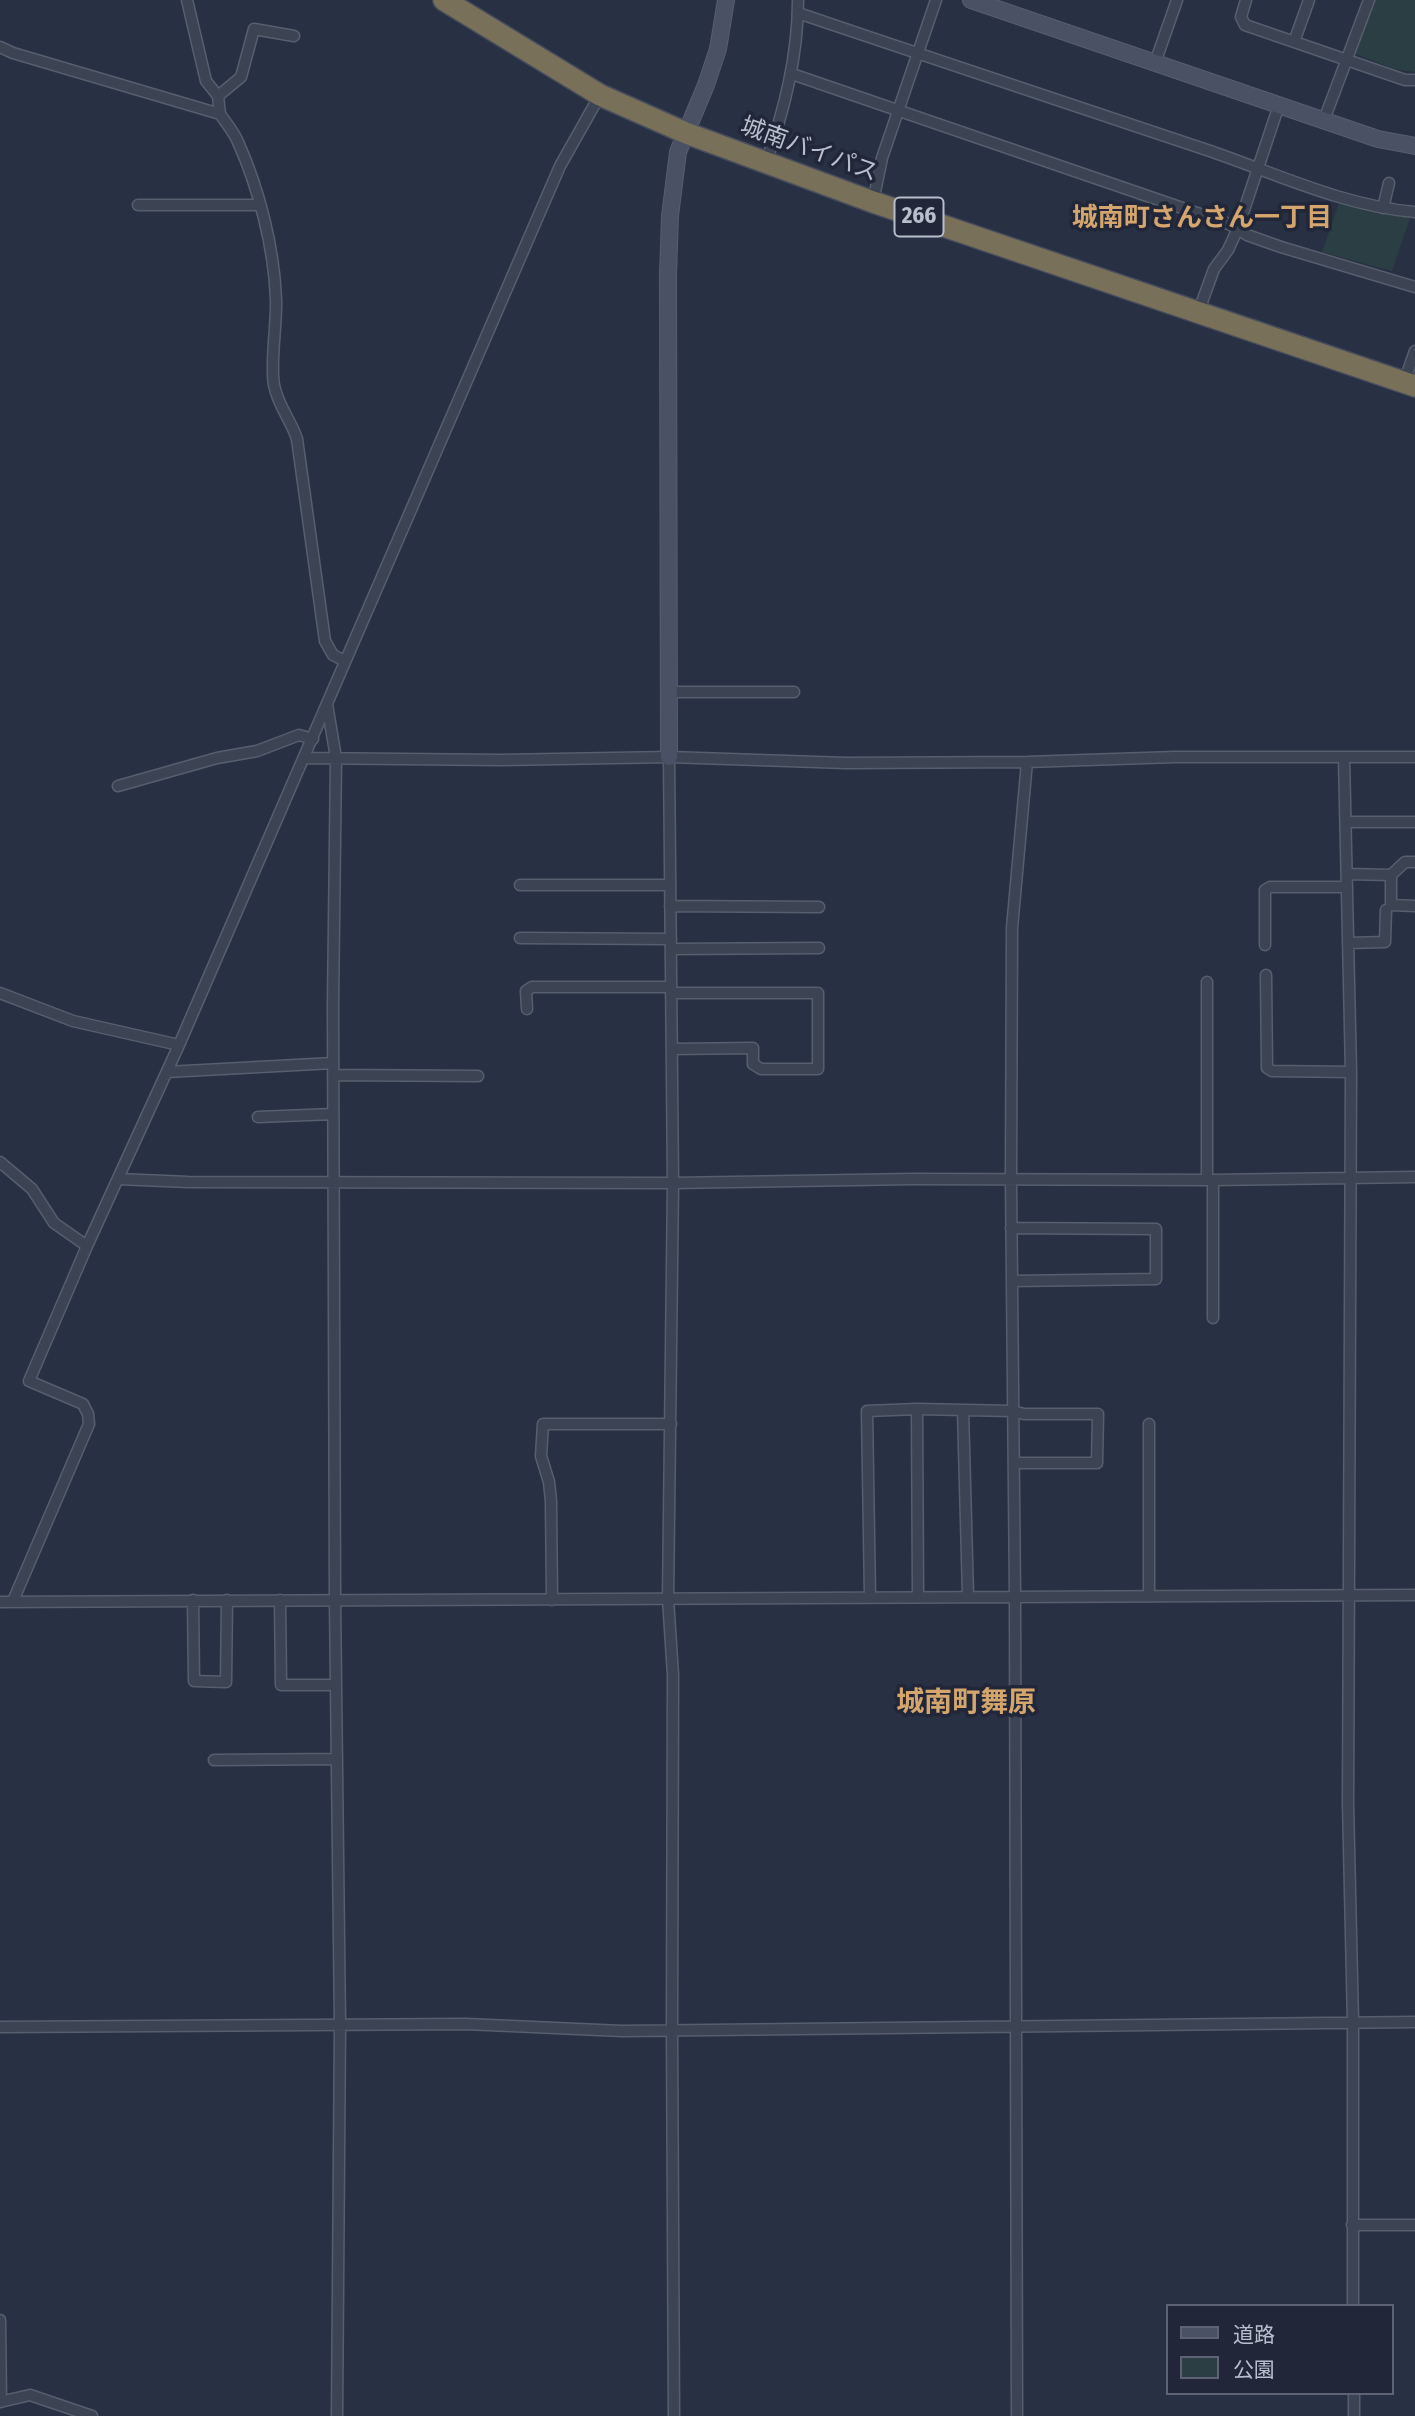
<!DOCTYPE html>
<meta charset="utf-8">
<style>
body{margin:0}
#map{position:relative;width:1415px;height:2416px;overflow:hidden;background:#283043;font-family:"Fira Sans Condensed","Noto Sans JP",sans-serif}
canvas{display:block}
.legend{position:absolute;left:1166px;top:2304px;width:228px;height:91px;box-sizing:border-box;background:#212738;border:2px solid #5e6373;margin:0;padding:9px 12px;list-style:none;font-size:21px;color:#b9becc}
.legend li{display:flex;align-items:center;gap:14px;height:35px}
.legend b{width:35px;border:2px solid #5e6373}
</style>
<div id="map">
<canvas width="1415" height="2416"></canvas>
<ul class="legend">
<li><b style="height:9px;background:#4a5165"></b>道路</li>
<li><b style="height:19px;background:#2a3e44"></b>公園</li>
</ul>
</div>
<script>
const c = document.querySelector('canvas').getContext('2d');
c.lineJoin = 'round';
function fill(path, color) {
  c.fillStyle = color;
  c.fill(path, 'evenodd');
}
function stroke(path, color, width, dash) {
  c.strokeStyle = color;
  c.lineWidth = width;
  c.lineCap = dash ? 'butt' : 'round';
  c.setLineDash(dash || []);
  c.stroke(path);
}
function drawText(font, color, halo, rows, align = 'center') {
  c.font = font + ' "Fira Sans Condensed","Noto Sans JP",sans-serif';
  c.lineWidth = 7;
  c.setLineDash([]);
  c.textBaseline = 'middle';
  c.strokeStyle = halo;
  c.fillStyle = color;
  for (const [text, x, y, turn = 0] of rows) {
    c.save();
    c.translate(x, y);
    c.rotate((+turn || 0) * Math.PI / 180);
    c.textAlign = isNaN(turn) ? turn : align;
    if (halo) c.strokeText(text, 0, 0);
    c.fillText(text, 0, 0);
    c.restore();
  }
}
fill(new Path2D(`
 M1373,0H1415V72L1394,69L1356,54Z
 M1339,203L1410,218L1392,271L1322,252Z`), '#2a3e44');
const street = new Path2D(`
 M187,0L206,81L218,96
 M1246,0L1241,17L1245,25L1405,80H1415
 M798,13C934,59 1070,104 1207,150C1275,173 1343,206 1415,212
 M1294,42L1309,0
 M0,47L13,53L220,114C226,123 234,132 238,142C259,189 274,247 276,299C277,324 270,362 274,385C278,406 291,420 297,439L325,641L333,655L345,661
 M1155,63L1177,0
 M792,74L1229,224L1247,235L1281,247L1415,287
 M220,114L218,96L241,77L254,29L294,36
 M1324,120L1369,0
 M766,163C784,110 798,57 798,0
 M873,202L882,158L936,0
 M138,205H260
 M1383,208L1389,183
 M1198,313L1214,269L1228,250L1238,228L1279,105
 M1404,382L1415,351
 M668,692H794
 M327,704L336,758L333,1005L335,1600L340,2025L337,2416
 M669,757L673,1183L668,1599L673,1675L672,2029L674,2416
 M304,758L501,760L669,757L846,763L1027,762L1175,757H1415
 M1344,758L1351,1072L1348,1803L1353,2022V2306
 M118,786L217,758L257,751L299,735L313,739
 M1346,822H1415
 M1347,874L1391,875L1405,862H1415
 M1391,875V905L1415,906
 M520,885H670
 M670,906L819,907
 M520,938L671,939
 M1348,943L1385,942L1386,910
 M1265,945V890L1270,887H1347
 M671,949L819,948
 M1266,975L1267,1068L1272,1071L1351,1072
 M0,993L73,1021L179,1045
 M671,993H818V1069H761L753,1064V1048L672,1049
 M527,1009L526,991L532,987H671
 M167,1072L333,1063
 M333,1075L478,1076
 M258,1117L333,1114
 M0,1162L32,1189L54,1223L87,1246
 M118,1179L188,1182L673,1183L912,1179L1213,1180L1415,1177
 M1207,1180V982
 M1011,1228L1156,1229V1279L1012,1281
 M1213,1318V1180
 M917,1409L918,1597
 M963,1410L968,1596
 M1149,1424V1595
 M870,1597L867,1411L917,1409L1013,1411L1024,1414H1098L1097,1463H1014
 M193,1600L194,1681L226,1682L227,1600
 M280,1600L281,1685H336
 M552,1600L551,1501L549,1482L541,1456L543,1424H671
 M13,1601L89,1424L88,1414L83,1404L29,1381L87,1246L179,1045L560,166L600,95
 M0,1602L1415,1595
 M214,1760L337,1759
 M0,2027L466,2024L622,2031L1415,2022
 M1352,2225H1415
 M0,2320L1,2402
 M1354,2393V2416
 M0,2402L30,2395L92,2416
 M1017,2416L1015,1596L1011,1179L1012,928L1027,762`);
const secondary = new Path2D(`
 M971,0L1378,139L1415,146
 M669,757L668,275L670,216L678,152L706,85L718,49L726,0`);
const highway = new Path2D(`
 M444,0L600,95L686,133L873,202L1415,386`);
stroke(street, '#575e6d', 13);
stroke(secondary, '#575e6d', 18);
stroke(highway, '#474d5d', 24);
stroke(street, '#3c4352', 10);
stroke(secondary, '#4a5165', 16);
stroke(highway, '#787059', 21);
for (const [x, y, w] of [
 [919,217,49]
]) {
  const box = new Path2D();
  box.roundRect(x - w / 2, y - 19.5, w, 39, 5);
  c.fillStyle = '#212738';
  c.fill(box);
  stroke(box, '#b9becc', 2);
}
drawText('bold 23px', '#b9becc', null, [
 ["266",919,217]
]);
drawText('24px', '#b9becc', '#212738', [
 ["城南バイパス",809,150,20]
]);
drawText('bold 26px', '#d4a66d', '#212738', [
 ["城南町さんさん一丁目",1202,219]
]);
drawText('bold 28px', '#d4a66d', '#212738', [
 ["城南町舞原",966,1703]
]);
</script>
